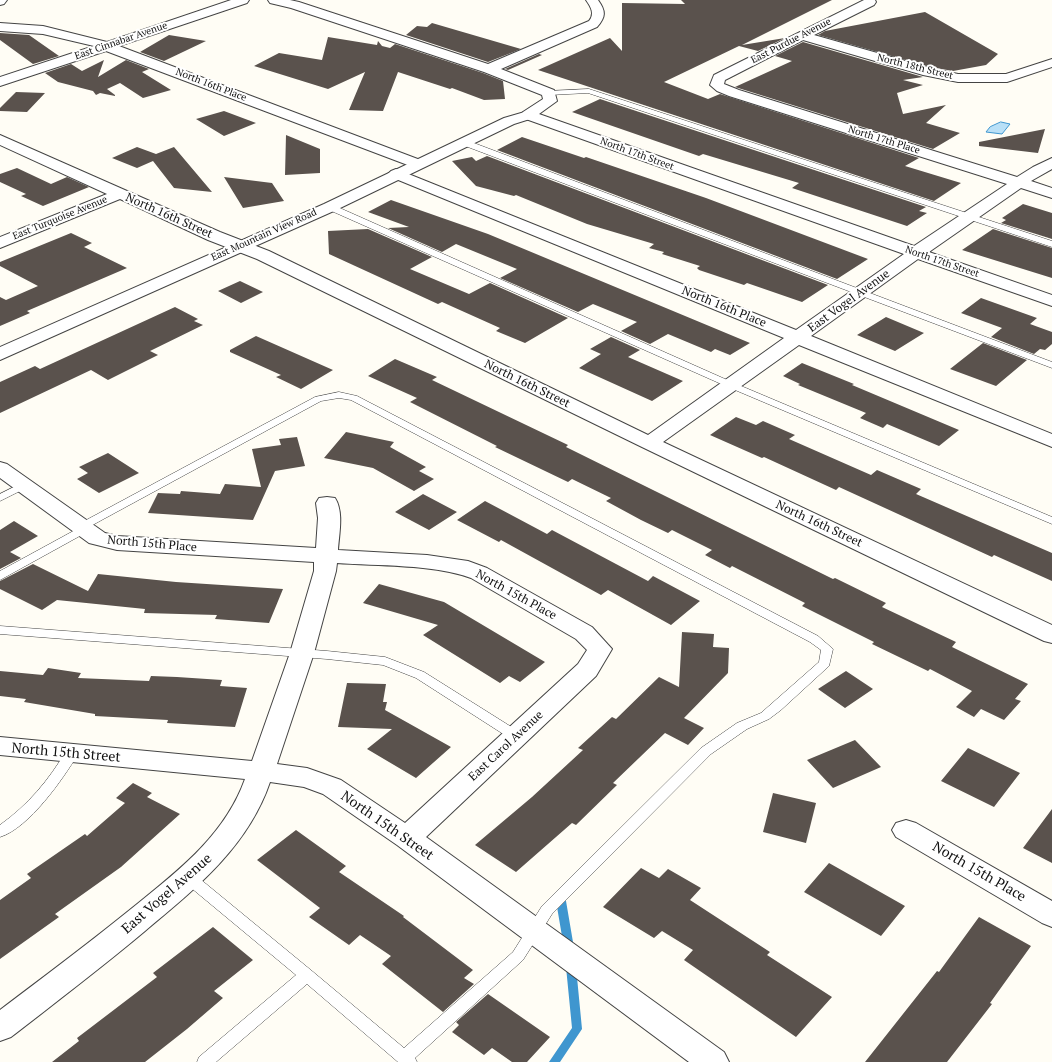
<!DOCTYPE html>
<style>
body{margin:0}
canvas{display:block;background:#fffdf5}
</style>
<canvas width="1052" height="1062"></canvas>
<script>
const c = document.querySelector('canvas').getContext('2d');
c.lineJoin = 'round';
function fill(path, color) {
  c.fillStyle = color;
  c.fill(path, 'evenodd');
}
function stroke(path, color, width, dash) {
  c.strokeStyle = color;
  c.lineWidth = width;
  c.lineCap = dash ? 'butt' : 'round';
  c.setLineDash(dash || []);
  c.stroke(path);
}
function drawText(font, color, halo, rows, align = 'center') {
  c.font = font + ' "PT Serif",serif';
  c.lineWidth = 4;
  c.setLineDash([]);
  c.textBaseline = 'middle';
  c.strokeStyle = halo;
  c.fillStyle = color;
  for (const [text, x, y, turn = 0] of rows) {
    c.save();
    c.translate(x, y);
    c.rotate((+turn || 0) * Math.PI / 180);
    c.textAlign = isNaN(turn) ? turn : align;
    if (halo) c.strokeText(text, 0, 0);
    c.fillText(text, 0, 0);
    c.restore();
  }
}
const water = new Path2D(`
 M1001,122L1010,124L1002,134L986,132L990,127Z`);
fill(water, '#b9e0f7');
stroke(water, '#3f96cf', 1);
fill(new Path2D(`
 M561,897L564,898L566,901L574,948L572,951L569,952L566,951L564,948L556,901L558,898Z
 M571,963L574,964L576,967L582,1029L560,1062H549L572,1028L566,967L568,964Z`), '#3f96cf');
fill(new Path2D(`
 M681,0H832L742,45L785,38L758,51L739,46L664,82L708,99L720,94L919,158L905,166L961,183L934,201L538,70L610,38L622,51V3L685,4Z
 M925,12L998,54L986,65L953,71L930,67L818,35L825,31Z
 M432,23L521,49L488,62L406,35L417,26L427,27Z
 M0,33L29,35L59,56L33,64L0,40Z
 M169,35L206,41L164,61L140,52Z
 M328,37L377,45L378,41L382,46L390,48L395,44L483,73L503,81L505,99L484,100L452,88L450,89L398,72L383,111L349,110L365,72L328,89L254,66L279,53L322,60Z
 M803,42L923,77L903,80L923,85L897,93L903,114L946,105L926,123L960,133L933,149L735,87L792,61L775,56Z
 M539,54L542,55L508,70L505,69Z
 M104,60L98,77L126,60L149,69L142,72L171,90L143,98L120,83L107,89L115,95V96L100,93L96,95L93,91L58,82L45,73L71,64L82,71Z
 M16,92L45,93L27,112L0,111V108Z
 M600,99L926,207L919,211L927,213L907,226L792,188L799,183L703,154L699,156L572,112Z
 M224,111L256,123L224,136L196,119Z
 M1045,129L1038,153L979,146V142Z
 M286,135L320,149V173L285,175Z
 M522,137L584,158L586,157L706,198L868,259L837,279L497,150Z
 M137,147L156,154L174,147L212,192L174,188L153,161L137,168L112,158Z
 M487,156L828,285L802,302L747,283L744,285L699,270L697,268L700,266L662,254L664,252L649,248L654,244L587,224L516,195L514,196L476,186L452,161L472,157L476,161Z
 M17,168L51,184L67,177L89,187L43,206L21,196L26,194L0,182V174Z
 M224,177L272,183L284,201L243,208Z
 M391,200L488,234L750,343L730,355L715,349L711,352L668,334L650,344L621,331L637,322L593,304L578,312L500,278L517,269L456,244L442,252L388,228L409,227L368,212Z
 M1023,204L1052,213V239L1001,223L1006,220L1002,218Z
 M368,229L432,257L410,269L469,294L490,283L568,318L525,343L496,331L500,328L442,302L438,304L329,254L328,231Z
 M993,229L1052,248V278L962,250Z
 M71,233L92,243L84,247L127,268L27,311L30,313L0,326V297L6,300L38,286L0,266V262Z
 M240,281L263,292L241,303L218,291Z
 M981,298L1037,318L1030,324L1052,332V344L1045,350L1040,349L1034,354L991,337L1002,328L961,313Z
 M175,307L198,319L194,321L203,325L150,351L158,355L108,380L91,370L0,413V382L35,366L40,369Z
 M886,317L924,333L895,351L857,335Z
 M256,336L333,370L301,389L276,377L281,375L230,352V350Z
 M611,337L640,350L628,357L683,381L652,401L579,368L601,354L590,349Z
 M983,343L1027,360L996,386L950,369Z
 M395,359L437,377L432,380L568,445L566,447L833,579L835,578L886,603L882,607L956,642L952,647L1028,684L1015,699L1021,701L1004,720L981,709L974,717L956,707L972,691L930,669L928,671L872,644L874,642L802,606L805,603L732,566L730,568L705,555L712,550L672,530L668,533L641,520L606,501L611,498L572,479L568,482L495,447L497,446L410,402L417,398L368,376Z
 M802,363L854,384L852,385L959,430L939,446L887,424L883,428L860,418L866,413L798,385L800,384L783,376Z
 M736,417L756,425L763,421L795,435L789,439L871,475L877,470L921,489L916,494L1052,553V581L994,555L992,557L839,487L836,490L764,457L762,458L710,435Z
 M346,432L394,442L390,447L426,467L419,471L434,479L414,491L373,468L324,458Z
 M297,437L305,466L275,471L253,520L148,513L158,493L180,494L181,491L220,494L225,484L261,487L252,449L281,445L279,439Z
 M108,453L139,473L99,493L77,479L88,473L79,467Z
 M423,494L457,512L429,530L395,512Z
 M485,501L547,534L552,530L648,581L653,576L700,601L671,625L608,590L601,595L501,540L499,542L457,520Z
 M14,521L38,536L10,552L21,558L0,569V530Z
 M33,564L88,591L98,574L176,582L283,589L269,623L215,619L217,615L144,613L145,609L57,600L42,610L0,589V581Z
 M379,584L444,602L545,662L520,682L509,676L500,683L423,635L438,625L363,603Z
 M682,632L714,634L713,647L729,648L728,673L684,718L704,728L688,745L665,733L613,783L617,785L576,825L572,823L516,872L475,845L532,797L583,750L578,748L612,717L616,719L659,677L679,687Z
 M48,668L81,673L78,678L149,681L151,676L177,677L222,680L220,686L247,688L235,727L167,723L168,720L95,716V714L24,702L26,699L0,696V671L43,675Z
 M846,671L873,689L845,708L818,689Z
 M347,683L386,684L383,702H387L385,710L451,747L416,778L367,749L392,729L338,727Z
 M855,740L881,767L833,788L807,760Z
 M968,748L1020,773L994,807L941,781Z
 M133,783L152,793L147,797L180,814L121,867L55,914L59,917L0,959V900L31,878L27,874L85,834L87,836L125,803L116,798Z
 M773,793L816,803L806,843L763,832Z
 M1052,809V863L1023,848Z
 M296,830L346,866L339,872L404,916L403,917L473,970L464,978L474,984L443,1012L382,964L391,956L360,935L349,945L309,917L320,908L257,860Z
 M829,863L905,906L881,936L804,892Z
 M641,868L659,878L668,869L701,888L690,900L770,952L767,955L832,997L796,1037L684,960L693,950L662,931L654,938L603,907Z
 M979,917L1031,946L990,1003L992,1004L947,1062H865L937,971L939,972Z
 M213,927L253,960L214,991L223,998L187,1029L145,1062H52L79,1041L77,1038L157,977L153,973Z
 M488,994L550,1037L527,1062H512L492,1048L484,1055L452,1032L459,1025L456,1022Z`), '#5a524d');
const service = new Path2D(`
 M589,89L1052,241V247L588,93L549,95L546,93L549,91Z
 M460,140H466L540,168L1052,362V368L460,144Z
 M327,205H333L734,383L1052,517V524L728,387L327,209Z
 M339,392L357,396L818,636L833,649L829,666L781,710L769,719L747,729L711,754L552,914L523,960L415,1058L417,1062H398L307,984L216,1062H197L199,1057L296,975L184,882L182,878L184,874L189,872L194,874L312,971L404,1048L513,952L542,906L701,748L737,723L761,713L819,662L821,650L810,642L351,400L339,398L321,401L87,528L88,530L87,532L0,580V571L77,529L76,527L77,525L315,397Z
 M24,482L29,485L28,487L0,501V494Z
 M0,626L327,651L385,657L424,672L521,733L522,736L521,739L516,741L511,739L416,678L383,665L327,659L0,634Z
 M71,749L76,751L78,754C63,779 29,828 0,837V825C28,805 49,780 66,751Z`);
const minor = new Path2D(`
 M0,0H7L4,4L0,5Z
 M231,0H249L247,3L119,46L423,161L426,164L423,167L418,169L413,167L106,51L0,86V77L94,46L43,34L0,31V23L43,26L107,42Z
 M268,0H290L299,2L488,64L589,21C595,14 591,7 586,0H598C606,11 606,17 597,27L501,69L554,90L557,101L539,114L914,246L1007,184L729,96L717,91L710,85L714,75L864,0H875L876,2L874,5L814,35L930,68L958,74H1006L1052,59V67L1007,82H958L923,75L803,40L729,78L725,80L724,84L739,90L1017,177L1033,167L1052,158V169L1031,181L1052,188V198L1021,188L929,252L1052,295V306L918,259L811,336L1052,434V447L799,345L663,442L1052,625V643L1044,641L642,447L257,259L208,240L120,199L0,248V237L107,194L0,145V135L220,232L269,251L648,435L784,338L391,177L388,174L391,171L396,169L401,171L796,330L904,254L523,118L521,115L523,112L543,99L542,95L484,72L291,8L270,3Z
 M0,462L7,464L105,533L117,536L316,548L318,518L316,503L319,498L327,497L335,498C344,512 339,534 338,550L427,555L468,561L487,568L592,627L612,649L596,676L426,837L724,1052L729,1062H689L397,845L323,794L304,787L270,782C248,847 195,889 145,931C101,968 56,1002 11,1037L0,1041V1010C42,978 84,947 126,913C173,875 224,838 245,779L0,755V737L252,761L290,653L314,571V562L117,550L89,543L0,478ZM337,563C377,566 434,564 471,578L576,639L587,650L578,664L405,823L341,780L307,768L277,764L314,653L336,571Z
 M906,820L916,823L1052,901V927L1042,923L896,837L892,830L896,823Z`);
const tertiary = new Path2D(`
 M528,111L533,112L535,115L533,118L514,124L336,210L0,360V347L324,204L504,118Z`);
stroke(service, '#444', 1);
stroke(minor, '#444', 2);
stroke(tertiary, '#444', 2);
fill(service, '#fff');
fill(minor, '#fff');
fill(tertiary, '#fff');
drawText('10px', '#111', '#fff', [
 ["East Cinnabar Avenue",121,41,-19],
 ["East Purdue Avenue",791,41,-27],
 ["North 18th Street",915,67,14],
 ["North 16th Place",211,85,21],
 ["North 17th Place",884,140,17],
 ["North 17th Street",637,154,20],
 ["East Turquoise Avenue",60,218,-22],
 ["East Mountain View Road",264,235,-24],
 ["North 17th Street",942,262,19]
]);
drawText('12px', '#111', '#fff', [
 ["North 16th Street",169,216,24],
 ["East Vogel Avenue",849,301,-36],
 ["North 16th Place",724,307,22],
 ["North 16th Street",527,384,26],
 ["North 16th Street",819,524,25],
 ["North 15th Place",152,544,5],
 ["North 15th Place",516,595,29],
 ["East Carol Avenue",506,746,-43]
]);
drawText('14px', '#111', '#fff', [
 ["North 15th Street",66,753,5],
 ["North 15th Street",387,826,35],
 ["North 15th Place",979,872,30],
 ["East Vogel Avenue",167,894,-41]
]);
</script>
